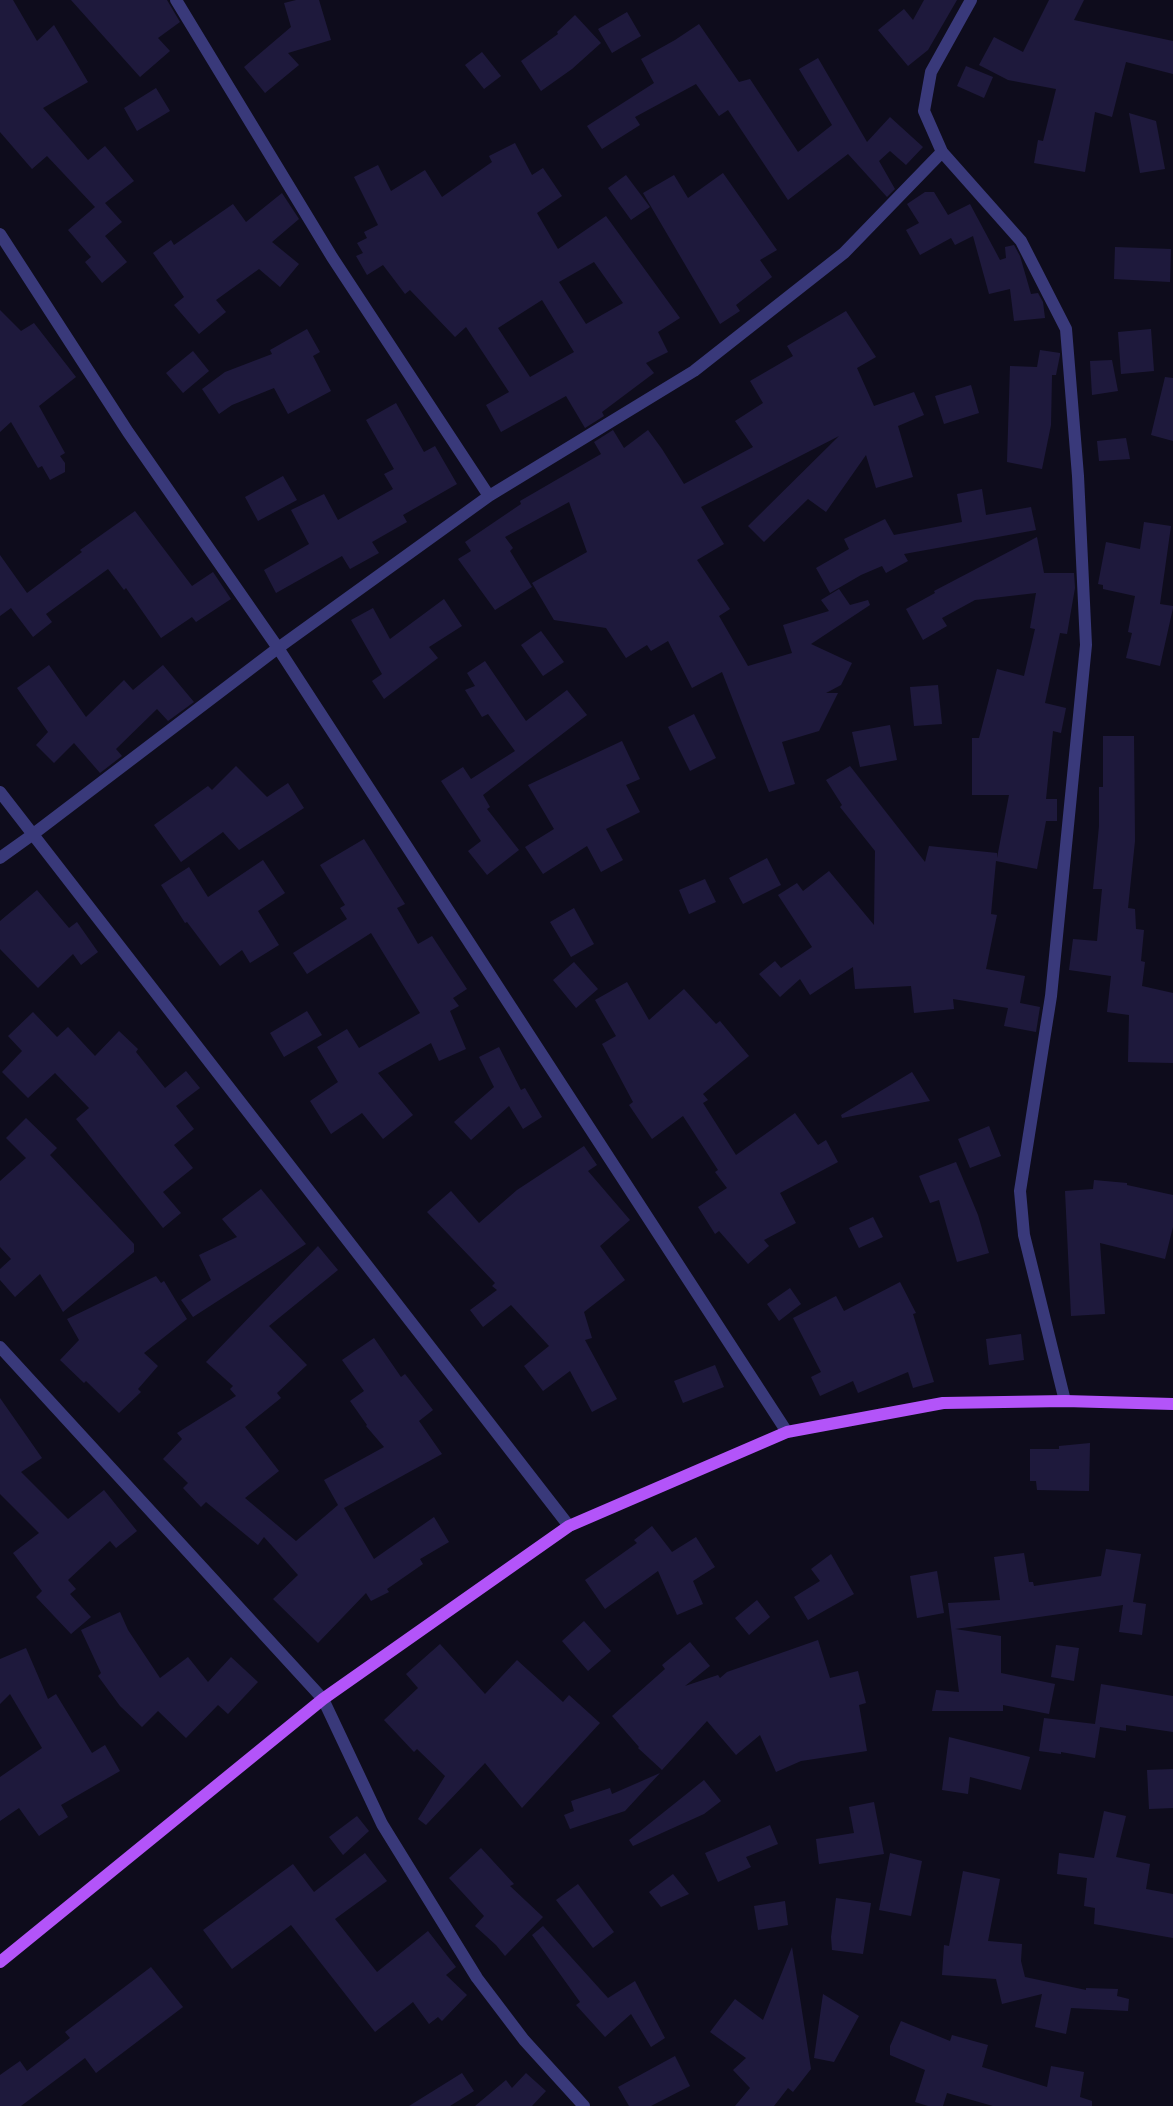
<!DOCTYPE html>
<style>
body{margin:0}
canvas{display:block;background:#0e0c1c}
</style>
<canvas width="1173" height="2106"></canvas>
<script>
const c = document.querySelector('canvas').getContext('2d');
c.lineJoin = 'round';
function fill(path, color) {
  c.fillStyle = color;
  c.fill(path, 'evenodd');
}
function stroke(path, color, width, dash) {
  c.strokeStyle = color;
  c.lineWidth = width;
  c.lineCap = dash ? 'butt' : 'round';
  c.setLineDash(dash || []);
  c.stroke(path);
}
fill(new Path2D(`
 M0,0H13L37,41L54,25L88,82L43,108L88,160L105,146L134,181L105,203L122,222L105,236L127,262L102,283L85,262L91,257L68,230L95,207L47,156L32,169L0,132Z
 M71,0H167L180,22L158,38L170,51L140,77Z
 M296,0H319L331,40L288,53L299,65L265,93L244,67L291,27L284,3Z
 M924,0H957L928,50L908,66L878,30L904,9L913,20Z
 M1049,0H1084L1074,20L1173,41V74L1126,62L1112,117L1095,112L1085,172L1034,163L1038,140L1043,141L1056,89L1008,80L979,65L994,37L1023,52Z
 M627,12L641,36L612,53L598,29Z
 M575,15L601,43L572,69L541,91L521,61L558,34L557,32Z
 M699,24L739,82L750,79L798,152L832,125L799,69L818,58L867,142L890,117L923,147L906,165L890,151L879,161L895,189L887,197L848,154L788,200L728,110L719,116L696,84L635,117L640,125L602,149L587,126L654,83L641,59L675,40Z
 M482,52L501,76L484,89L465,65Z
 M966,66L993,77L984,98L957,86Z
 M156,88L170,111L137,131L124,108Z
 M1129,113L1156,121L1165,169L1140,173Z
 M515,143L532,175L543,168L562,196L537,213L558,249L606,216L680,318L658,332L668,352L646,363L654,373L602,412L604,416L585,428L566,396L501,432L486,405L509,392L466,327L455,337L410,290L405,294L383,265L367,275L356,256L363,253L357,243L367,238L364,232L378,225L354,177L378,165L391,191L425,170L442,197L492,162L489,156ZM594,262L623,303L586,324L559,282ZM542,300L574,352L530,377L498,328Z
 M723,173L777,250L760,260L772,277L736,305L740,311L720,324L643,193L674,175L688,198Z
 M626,175L650,207L631,220L608,188Z
 M925,192H934L948,215L970,204L1000,260L1006,258L1005,247L1014,245L1020,256L1031,294L1038,293L1043,302L1045,318L1014,321L1010,289L989,294L973,236L955,245L951,238L920,255L906,230L919,223L907,204Z
 M282,193L299,219L272,242L299,264L280,287L259,269L216,300L226,312L199,334L174,305L184,297L153,253L171,240L174,245L233,204L246,222Z
 M1115,247L1171,249L1170,282L1114,279Z
 M0,310L21,331L34,323L76,377L39,406L65,453L60,456L65,463V472L50,480L42,466L38,468L11,422L0,432Z
 M846,311L876,357L857,368L874,406L914,392L924,415L898,426L913,477L876,488L866,455L826,512L808,499L764,542L748,526L839,436L701,507L724,544L697,560L730,609L719,616L748,666L792,653L783,625L829,611L821,600L839,589L850,605L868,600L870,605L811,644L852,663L841,685L826,693H838L819,731L782,742L795,784L769,792L722,672L692,688L668,641L651,651L647,645L626,658L606,628L554,620L532,583L587,552L569,502L505,537L513,548L510,551L532,587L495,610L458,559L471,551L465,542L521,504L520,501L601,454L594,442L613,430L624,448L648,430L662,449L684,484L753,447L735,421L763,403L750,381L793,356L787,346Z
 M307,329L320,352L313,356L331,391L288,414L274,388L232,405L219,414L202,389L225,372L272,354L270,350Z
 M1151,329L1154,371L1121,374L1118,332Z
 M1040,350L1060,353V355L1056,375H1052L1051,425L1042,469L1007,462L1010,366L1037,367Z
 M193,351L209,371L183,393L166,373Z
 M1112,360L1118,391L1092,395L1090,361Z
 M1165,377L1173,378V441L1151,435Z
 M971,385L979,413L944,424L935,396Z
 M396,403L424,452L435,446L457,484L403,515L407,522L372,542L379,553L350,569L342,556L276,593L264,570L309,544L291,510L324,494L338,520L393,489L384,474L394,469L366,420Z
 M1126,438L1130,459L1099,461L1097,441Z
 M283,476L297,500L258,521L245,497Z
 M982,489L986,515L1031,507L1036,530L904,554L908,561L886,573L882,566L861,575L830,593L816,568L849,549L844,539L885,519L894,535L962,522L957,494Z
 M135,511L192,586L213,572L231,599L196,622L192,617L161,638L126,588L124,590L108,569L46,614L52,622L33,637L11,608L0,616V555L27,593L82,552L80,550Z
 M1144,522L1171,526L1160,604L1173,606V608L1160,666L1126,658L1132,633L1128,632L1135,596L1103,589V585L1098,584L1106,542L1140,549Z
 M1037,537L1044,573H1074L1075,588L1067,634L1060,633L1045,703L1066,708L1061,733L1053,731L1046,799H1057V821H1046L1037,869L996,861L991,914L997,915L986,969L1025,976L1020,1003L1040,1007L1036,1032L1004,1026L1008,1008L953,999L954,1009L914,1013L911,986L855,989L853,967L810,995L800,979L780,997L759,974L775,961L781,968L812,947L778,895L797,883L803,891L829,871L874,925L875,851L840,807L842,805L826,780L850,766L925,862L929,846L997,853V858L1009,795H972V738H979L997,669L1024,676L1035,629L1030,628L1036,593L975,600L942,618L947,626L923,640L906,609L935,593L934,591Z
 M444,599L462,626L429,647L438,658L384,699L372,681L382,674L351,620L373,608L390,639Z
 M541,631L564,662L543,676L521,645Z
 M485,661L526,721L567,690L587,715L483,795L490,807L487,809L519,850L487,875L468,851L481,841L441,781L463,767L471,779L515,751L488,714L482,717L465,690L475,686L467,673Z
 M49,665L86,717L124,680L133,690L163,665L194,702L168,721L157,709L116,749L122,756L100,773L74,743L54,763L36,745L48,732L17,688Z
 M938,685L942,724L914,726L910,687Z
 M694,714L716,758L690,771L668,727Z
 M890,725L897,760L860,767L852,732Z
 M1103,736H1134L1135,841L1128,908L1135,909L1136,929L1144,930L1141,961L1145,962L1142,986L1173,993V1063L1128,1062L1129,1015L1107,1012L1111,976L1069,970L1073,939L1097,941L1102,889H1093L1099,826V787H1103Z
 M622,741L640,779L626,785L640,812L606,829L623,860L601,872L587,846L543,874L525,847L554,829L528,785Z
 M236,766L267,797L288,783L304,808L239,850L223,832L181,862L154,825L208,786L212,790Z
 M364,839L405,904L397,908L418,944L432,936L467,989L453,998L459,1006L450,1011L466,1049L439,1061L431,1043L378,1073L413,1115L383,1139L362,1113L331,1134L310,1101L338,1082L317,1047L347,1029L359,1048L420,1013L371,933L307,974L293,953L347,919L340,908L345,905L320,865Z
 M767,858L781,885L743,904L729,878Z
 M263,860L285,893L258,911L279,945L250,963L242,950L220,966L187,922L185,923L161,885L189,867L208,897Z
 M705,879L716,902L689,914L679,890Z
 M37,890L69,928L77,922L98,952L81,965L73,954L38,988L0,949V921Z
 M574,908L594,944L571,957L550,922Z
 M574,962L598,989L576,1008L553,980Z
 M627,982L649,1020L684,989L716,1024L720,1021L749,1056L703,1094L708,1100L703,1103L736,1155L795,1113L818,1145L826,1140L838,1162L780,1193L796,1223L764,1240L769,1246L748,1264L719,1231L715,1234L698,1207L727,1188L715,1172L718,1170L683,1116L652,1139L629,1105L633,1102L602,1044L616,1036L595,1000Z
 M307,1011L322,1035L284,1057L270,1033Z
 M33,1012L57,1037L68,1027L95,1056L119,1031L138,1049L136,1052L165,1088L186,1071L200,1088L176,1106L194,1129L174,1145L193,1168L163,1192L181,1213L163,1228L76,1119L89,1108L55,1073L28,1098L2,1072L22,1051L8,1036Z
 M499,1047L521,1090L525,1088L542,1117L523,1129L509,1106L471,1140L454,1122L494,1087L479,1057Z
 M912,1072L930,1101L842,1118L841,1115Z
 M26,1118L57,1148L50,1155L134,1244V1252L63,1312L40,1274L15,1297L0,1280V1269L11,1259L0,1247V1181L26,1158L6,1138Z
 M989,1126L1001,1156L970,1168L958,1139Z
 M584,1146L597,1165L588,1171L630,1220L600,1246L625,1280L584,1312L592,1338L585,1340L617,1399L592,1412L570,1371L543,1391L524,1366L549,1346L511,1305L483,1327L470,1310L497,1290L492,1286L495,1283L427,1212L451,1191L479,1223L517,1190Z
 M956,1162L978,1215L989,1253L957,1262L939,1200L930,1203L919,1176Z
 M1094,1180L1127,1183V1185L1173,1195V1227L1165,1259L1100,1243L1105,1314L1071,1316L1065,1191L1093,1189Z
 M261,1189L306,1244L193,1317L181,1300L211,1280L199,1255L237,1237L222,1219Z
 M873,1217L883,1237L859,1248L849,1228Z
 M318,1246L338,1270L269,1326L307,1365L277,1393L281,1398L245,1427L279,1471L245,1498L296,1541L338,1505L324,1480L384,1447L366,1426L367,1425L350,1401L364,1391L342,1360L374,1338L401,1377L405,1374L433,1410L419,1421L442,1454L344,1508L374,1559L434,1517L449,1542L420,1559L423,1564L387,1589L389,1592L371,1601L366,1593L318,1643L273,1599L298,1575L264,1537L258,1545L206,1502L201,1507L183,1488L188,1483L163,1459L182,1439L177,1433L236,1396L230,1389L233,1386L206,1362Z
 M156,1276L161,1283L164,1281L187,1319L144,1353L158,1366L138,1389L141,1392L119,1413L86,1381L84,1383L60,1360L79,1340L67,1319Z
 M900,1282L916,1313L913,1314L934,1382L913,1388L908,1372L858,1393L853,1381L820,1396L811,1377L821,1372L793,1318L836,1296L844,1311Z
 M790,1288L801,1304L779,1321L767,1304Z
 M1021,1334L1024,1360L989,1365L986,1339Z
 M715,1365L724,1387L683,1403L674,1381Z
 M0,1398L42,1458L21,1472L68,1519L104,1490L137,1531L116,1548L110,1541L68,1580L76,1589L70,1594L91,1617L71,1634L36,1597L42,1591L13,1553L39,1533L0,1494Z
 M1090,1443L1089,1491L1037,1490L1036,1481H1030V1449H1059V1446Z
 M652,1526L672,1552L696,1537L715,1567L693,1581L703,1604L677,1615L658,1571L605,1609L585,1580L637,1543L634,1540Z
 M1106,1549L1141,1554L1133,1602L1146,1604L1142,1635L1119,1632L1123,1605L955,1629L1001,1636V1673L1055,1684L1049,1714L1003,1705V1711H932L936,1690L959,1692L948,1603L1000,1600L994,1557L1024,1553L1029,1582H1033L1034,1586L1101,1576Z
 M831,1554L854,1594L808,1620L794,1597L820,1581L811,1569Z
 M937,1571L944,1613L917,1618L910,1576Z
 M757,1600L770,1617L749,1635L735,1618Z
 M120,1612L128,1630L160,1678L188,1657L208,1682L231,1657L258,1682L228,1714L218,1705L186,1738L158,1711L142,1727L120,1706L98,1676L101,1673L81,1630Z
 M584,1621L611,1651L588,1671L562,1641Z
 M818,1640L830,1678L858,1671L866,1703L859,1705L867,1751L801,1761L776,1772L760,1735L736,1755L707,1721L662,1770L638,1748L639,1747L612,1716L665,1669L662,1665L690,1642L710,1666L685,1686L718,1675L720,1678L727,1672Z
 M440,1644L485,1694L517,1660L563,1702L569,1695L600,1723L522,1808L485,1763L426,1825L418,1819L445,1776L417,1749L414,1752L384,1720L418,1688L406,1674Z
 M1056,1645L1079,1648L1074,1681L1051,1677Z
 M26,1648L48,1699L56,1694L92,1753L105,1745L120,1771L61,1805L68,1817L39,1836L19,1808L0,1821V1777L42,1748L10,1694L0,1704V1659Z
 M1101,1684L1173,1696V1732L1126,1725V1731L1100,1727L1095,1758L1061,1752V1754L1039,1751L1044,1718L1095,1724Z
 M949,1737L1030,1757L1021,1790L970,1777L968,1794L942,1790Z
 M1173,1769V1808L1149,1809L1147,1770Z
 M660,1773L625,1811L570,1829L564,1815L574,1811L571,1801L610,1788L612,1794Z
 M704,1780L721,1801L704,1814L633,1846L629,1840Z
 M874,1802L884,1854L819,1864L816,1839L854,1833L849,1807Z
 M1104,1811L1126,1816L1116,1857L1150,1864L1146,1889L1173,1894V1938L1094,1924L1095,1908L1084,1906L1087,1878L1057,1874L1059,1853L1094,1858Z
 M357,1816L369,1831L343,1855L329,1837Z
 M770,1825L778,1844L746,1857L751,1867L718,1882L705,1853Z
 M481,1848L514,1884L510,1886L543,1917L505,1956L496,1945L475,1926L484,1916L449,1878Z
 M365,1853L387,1881L335,1919L377,1972L428,1931L456,1967L446,1975L467,1995L442,2021L438,2017L429,2024L413,2002L375,2032L291,1925L232,1969L203,1930L293,1864L314,1892Z
 M890,1853L922,1861L911,1916L879,1910Z
 M963,1871L1000,1879L988,1941L1022,1944L1021,1961L1025,1977L1086,1990V1988L1118,1989L1117,1996L1129,1999L1128,2011L1071,2008L1066,2034L1035,2027L1042,1994L1002,2004L996,1979L942,1975L944,1945L949,1946Z
 M673,1874L689,1894L661,1907L649,1892Z
 M578,1884L614,1932L593,1948L556,1900Z
 M836,1898L871,1903L863,1954L832,1950L831,1937Z
 M785,1901L788,1925L758,1930L754,1906Z
 M543,1926L608,1998L635,1981L665,2038L651,2047L631,2014L605,2037L576,2005L580,2002L532,1935Z
 M792,1947L811,2069L793,2092L788,2088L774,2106H735L750,2088L733,2070L746,2058L710,2032L735,1999L763,2020Z
 M151,1967L183,2007L96,2073L85,2058L21,2106H0V2075L20,2061L27,2071L70,2038L65,2032Z
 M823,1994L859,2016L834,2062L814,2058Z
 M901,2021L950,2041L952,2035L988,2045L982,2067L1047,2087L1051,2066L1084,2072L1080,2097L1092,2101V2106H993L947,2093L943,2106H928L915,2102L925,2070L890,2055V2046Z
 M675,2056L690,2086L651,2106H629L618,2087Z
 M462,2073L474,2091L450,2106H409Z
 M526,2073L546,2091L532,2106H475L506,2080L512,2088Z`), '#1e193c');
stroke(new Path2D(`
 M176,0L332,257L489,496
 M971,0L931,72L924,111L942,152L1021,241L1066,329L1078,476L1086,645L1051,996L1020,1191L1024,1235L1065,1401
 M0,234L128,432L278,648L787,1432
 M0,792L569,1526
 M0,858L32,835L278,648L489,496L694,371L844,253L942,152
 M0,1347L323,1699L382,1824L477,1978L524,2040L584,2106`), '#39397a', 12);
stroke(new Path2D(`
 M0,1962L323,1699L569,1526L787,1432L943,1403L1065,1401L1173,1404`), '#b354f9', 12);
</script>
